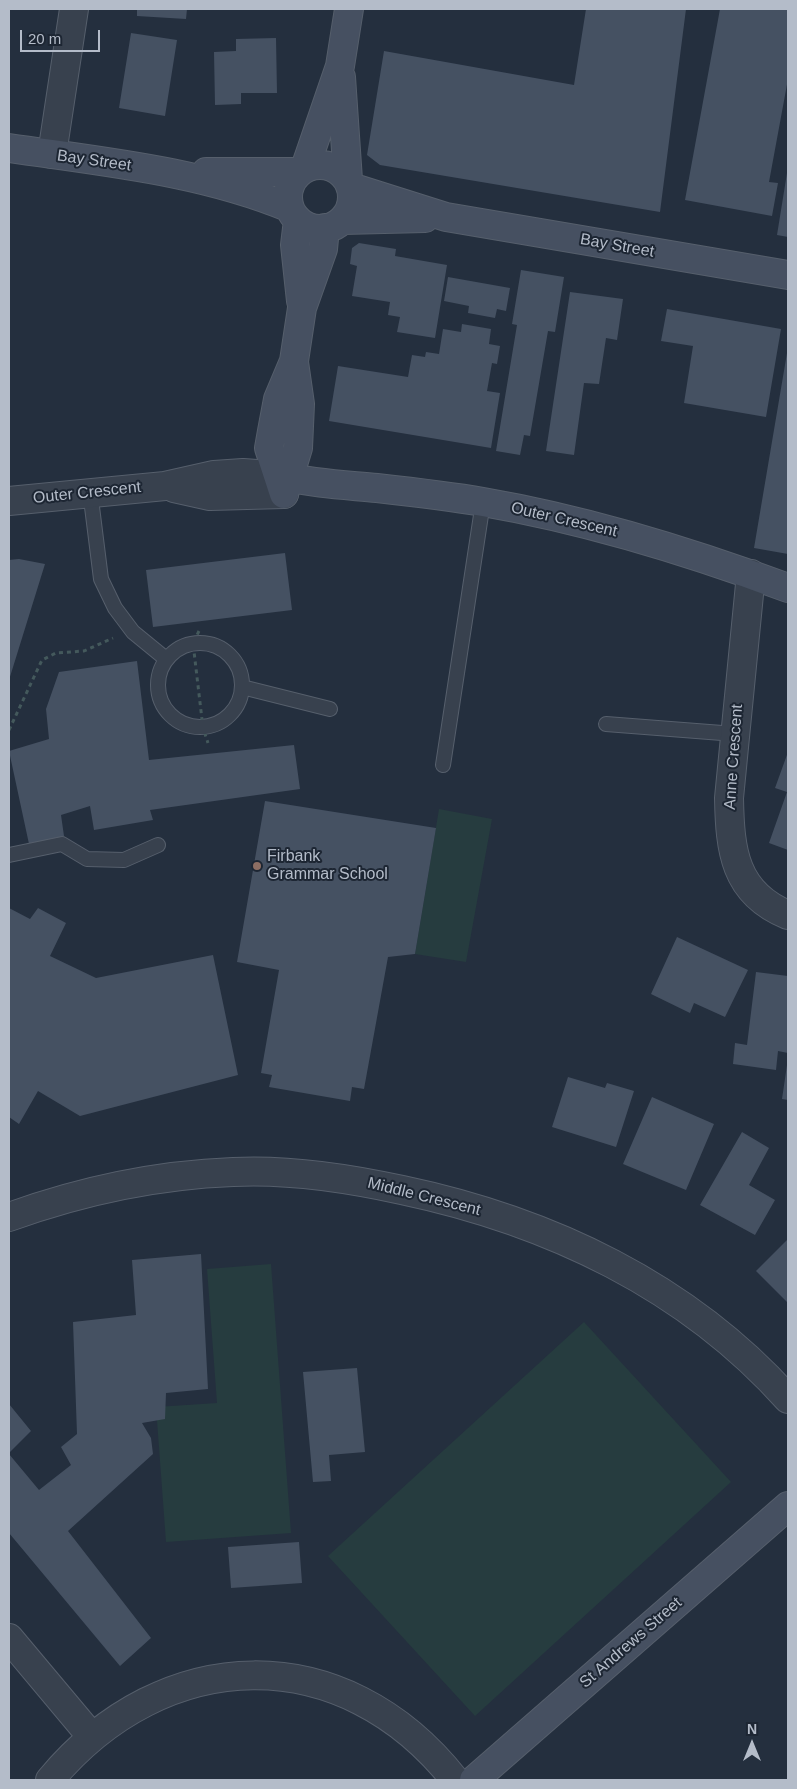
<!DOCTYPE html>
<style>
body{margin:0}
#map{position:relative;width:797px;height:1789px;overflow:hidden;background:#242f3e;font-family:Helvetica,sans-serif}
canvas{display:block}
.frame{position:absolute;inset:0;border:10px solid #b4bcc9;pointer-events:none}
.north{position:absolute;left:727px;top:1719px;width:50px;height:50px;-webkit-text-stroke:4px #1d2633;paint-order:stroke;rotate:0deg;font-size:14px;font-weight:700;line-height:20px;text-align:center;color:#b4bcc9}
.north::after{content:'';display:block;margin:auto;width:18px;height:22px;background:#b4bcc9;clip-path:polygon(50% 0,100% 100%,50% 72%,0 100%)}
.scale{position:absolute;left:20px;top:30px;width:80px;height:22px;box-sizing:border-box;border:2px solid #b4bcc9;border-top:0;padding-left:6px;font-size:15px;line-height:18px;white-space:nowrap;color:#b4bcc9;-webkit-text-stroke:4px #1d2633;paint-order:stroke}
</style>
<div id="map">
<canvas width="797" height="1789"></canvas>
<div class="frame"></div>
<div class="north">N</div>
<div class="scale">20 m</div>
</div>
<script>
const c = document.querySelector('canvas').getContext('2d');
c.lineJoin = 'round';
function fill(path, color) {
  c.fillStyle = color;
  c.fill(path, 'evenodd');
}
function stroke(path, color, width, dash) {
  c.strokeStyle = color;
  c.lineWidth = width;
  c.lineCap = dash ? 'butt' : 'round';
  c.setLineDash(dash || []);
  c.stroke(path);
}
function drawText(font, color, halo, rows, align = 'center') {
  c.font = font + ' Helvetica,sans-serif';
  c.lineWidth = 4;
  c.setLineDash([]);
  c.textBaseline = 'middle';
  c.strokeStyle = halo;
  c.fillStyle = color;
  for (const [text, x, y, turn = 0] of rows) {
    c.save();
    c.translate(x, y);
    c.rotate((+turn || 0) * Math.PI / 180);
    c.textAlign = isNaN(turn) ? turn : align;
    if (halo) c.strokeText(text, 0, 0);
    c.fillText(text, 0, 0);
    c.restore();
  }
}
fill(new Path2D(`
 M439,809L492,819L466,962L415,954Z
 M271,1264L291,1533L166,1542L156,1407L217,1403L207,1269Z
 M584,1322L731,1482L475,1716L328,1556Z`), '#263c3f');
fill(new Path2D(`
 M137,9H187L186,19L137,16Z
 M586,9H686L660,212L380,165L367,155L384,51L574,85Z
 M720,9H788V79L769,182L778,183L772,216L685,200Z
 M131,33L177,40L165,116L119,108Z
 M276,38L277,93H241V104L215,105L214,52L236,51V39Z
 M787,173L788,174V237L777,235Z
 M359,243L396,249L395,256L447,265L435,338L397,332L400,317L388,315L390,302L352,296L357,266L350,264L352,248Z
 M521,270L564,277L555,332L548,331L530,436L524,435L520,455L496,451L517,325L512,324Z
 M448,277L510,288L506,311L497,309L495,318L468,313L469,306L444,301Z
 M570,292L623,299L617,340L606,338L599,384L584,383L574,455L546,451Z
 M667,309L781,329L766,417L684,403L693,346L661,341Z
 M462,324L491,329L489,344L500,346L497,364L492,363L487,391L500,393L491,448L329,421L338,366L408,377L412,355L425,357L426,352L439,354L443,329L461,332Z
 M787,353L788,354V554L754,548Z
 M285,553L292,610L153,627L146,570Z
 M19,559L45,564L9,680V560Z
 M137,661L149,760L294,745L300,789L150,810L153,820L94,830L90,806L61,815L64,836L29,844L9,751L49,739L46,709L59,672Z
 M788,752V850L769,843L787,792L775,788Z
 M265,801L436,828L415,954L388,957L364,1089L352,1087L350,1101L269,1087L272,1075L261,1073L279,970L237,962Z
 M9,908L30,919L38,908L66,923L50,956L96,978L213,955L238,1075L80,1116L38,1091L19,1124L9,1117Z
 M677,937L748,970L725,1017L694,1003L690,1013L651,994Z
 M756,972L788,976V1053L778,1051L776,1070L733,1064L735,1043L747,1045Z
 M787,1065H788V1100L782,1099Z
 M568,1077L605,1088L607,1083L634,1091L616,1147L552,1127Z
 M652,1097L714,1124L686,1190L623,1164Z
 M742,1132L769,1148L749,1185L775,1200L755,1235L700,1205Z
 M788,1239V1303L756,1271Z
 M201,1254L208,1389L166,1393L165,1419L142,1423L151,1438L153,1454L68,1531L151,1638L120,1666L9,1533V1454L39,1490L71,1465L61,1447L77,1434L73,1322L136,1315L132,1260Z
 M357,1368L365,1452L329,1455L331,1481L313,1482L303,1372Z
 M9,1404L31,1431L9,1453Z
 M299,1542L302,1583L231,1588L228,1547Z`), '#455162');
const lane = new Path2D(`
 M90,491L101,579L115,608L133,632L166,659
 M158 685a42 42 0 1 1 84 0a42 42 0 1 1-84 0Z
 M242,687L330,709
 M606,724L735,734
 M443,765L483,502
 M9,855L62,844L87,859L124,860L158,845`);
const street = new Path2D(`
 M52,154L74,9
 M174,488L210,496L284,494
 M9,501L165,486L214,475L243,473L284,476
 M751,574L729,798C730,850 734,893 788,915
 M9,1217C81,1191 156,1175 233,1172C290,1169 347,1178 402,1190C549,1221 687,1286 788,1399
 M9,1638L92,1737
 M50,1780C164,1643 343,1638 455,1780`);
const secondary = new Path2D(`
 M341,77L348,180
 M9,148C104,162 201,171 290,208
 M288 197a32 32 0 1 1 64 0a32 32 0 1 1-64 0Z
 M305,168L340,66L349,9
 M206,172H300
 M351,187L446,217L788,275
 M298,220L295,245L301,301
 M343,220L425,218
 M284,476C315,484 346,485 377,488C413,492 448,496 483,502C588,520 688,551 788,588
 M284,494L269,448L272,431L278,399L294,361L302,308L323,249L325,228
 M284,494L298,448L300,404L294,362
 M474,1780L788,1506`);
stroke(lane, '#565f6c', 16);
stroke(street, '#565f6c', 30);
stroke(secondary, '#565f6c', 30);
stroke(new Path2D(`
 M199,631L193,643L203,728L208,743
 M9,730L42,660L56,653L84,651L113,638`), '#44595c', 3, [4, 4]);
stroke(lane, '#38414e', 14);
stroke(street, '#38414e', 28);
stroke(secondary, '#465061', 28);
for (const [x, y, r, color] of [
 [257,866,5,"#8d6e63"]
]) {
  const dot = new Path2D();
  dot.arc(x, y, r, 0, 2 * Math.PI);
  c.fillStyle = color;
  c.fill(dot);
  stroke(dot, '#1d2633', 2);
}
drawText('16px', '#b4bcc9', '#1d2633', [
 ["Bay Street",94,161,8],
 ["Bay Street",617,246,10],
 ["Outer Crescent",87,493,-6],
 ["Outer Crescent",564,520,13],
 ["Anne Crescent",734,757,-86],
 ["Middle Crescent",424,1197,14],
 ["St Andrews Street",631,1643,-41]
]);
drawText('16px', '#b4bcc9', '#1d2633', [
 ["Firbank",267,857],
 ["Grammar School",267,875]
], 'left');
</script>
